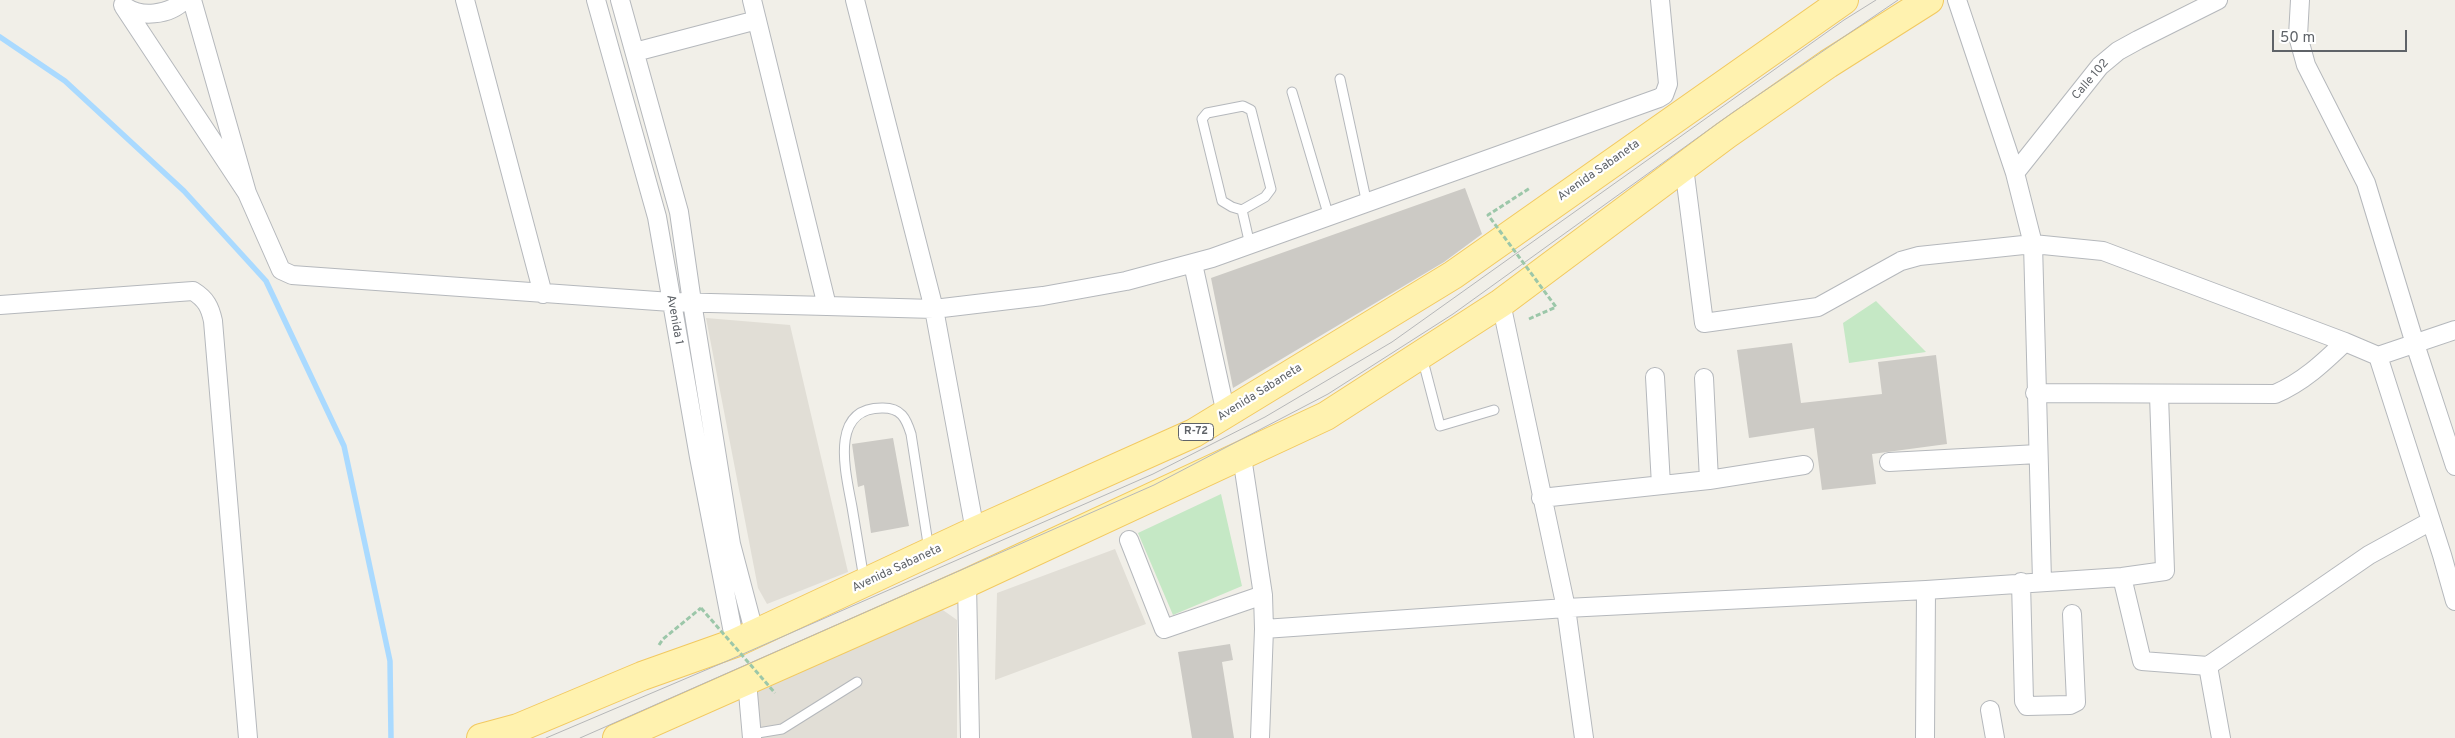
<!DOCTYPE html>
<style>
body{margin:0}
#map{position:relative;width:2455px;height:738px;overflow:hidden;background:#f1efe8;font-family:Overpass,sans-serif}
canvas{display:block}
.scale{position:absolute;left:2272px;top:30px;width:135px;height:22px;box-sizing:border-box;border:2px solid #5f6368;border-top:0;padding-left:6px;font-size:15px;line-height:18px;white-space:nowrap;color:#5f6368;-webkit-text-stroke:4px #fff;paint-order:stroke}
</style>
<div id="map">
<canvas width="2455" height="738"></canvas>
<div class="scale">50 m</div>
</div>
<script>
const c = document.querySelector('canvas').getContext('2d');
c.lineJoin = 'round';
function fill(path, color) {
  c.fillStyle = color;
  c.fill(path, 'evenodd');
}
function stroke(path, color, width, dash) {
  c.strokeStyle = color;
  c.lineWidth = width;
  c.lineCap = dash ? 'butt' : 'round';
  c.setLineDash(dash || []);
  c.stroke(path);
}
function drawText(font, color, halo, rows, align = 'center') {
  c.font = font + ' Overpass,sans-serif';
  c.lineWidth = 4.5;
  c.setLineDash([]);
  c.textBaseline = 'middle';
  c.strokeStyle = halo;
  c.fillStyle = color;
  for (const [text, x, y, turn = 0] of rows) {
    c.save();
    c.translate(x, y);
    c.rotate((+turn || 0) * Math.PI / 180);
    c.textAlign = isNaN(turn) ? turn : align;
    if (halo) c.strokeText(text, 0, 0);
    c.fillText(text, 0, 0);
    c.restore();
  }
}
fill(new Path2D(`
 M706,318L790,325L848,572L767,604L758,588Z
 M1115,549L1146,624L995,680L997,593Z
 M940,608L957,620V738H759L754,692Z`), '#e1ded6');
fill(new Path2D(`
 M1876,301L1926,352L1849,363L1843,323Z
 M1221,494L1242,586L1173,615L1138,533Z`), '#c5e8c5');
stroke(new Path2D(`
 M0,37L65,81L184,191L266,281L344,446L390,661L391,738`), '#aadaff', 5.5);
fill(new Path2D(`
 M1465,188L1482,234L1444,262L1233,388L1211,278Z
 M1792,343L1801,403L1882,394L1878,362L1936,355L1947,444L1872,454L1876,484L1822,490L1814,428L1749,438L1737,350Z
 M893,438L909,526L871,533L864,485L858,487L852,444Z
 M1230,644L1233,660L1222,662L1234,738H1192L1178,652Z`), '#cccac5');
const service = new Path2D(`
 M1340,79L1367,204
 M1292,92L1329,217
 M1242,210L1232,207L1222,201L1202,119L1207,113L1243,106L1251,110L1271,189L1265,197L1242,210L1250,245
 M1422,357L1440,426L1494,410
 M864,579C860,555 856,531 852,507C846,474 828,407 883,408C901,408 906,418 911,434L929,550
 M752,734L782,729L857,682`);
const minor = new Path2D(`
 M465,0L543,294
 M596,0L657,217L699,457L735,643
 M620,0L679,212L692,302L731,544L755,635
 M752,0L827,306
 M855,0L934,309L975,531
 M1957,0L2015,173L2033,244L2042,581
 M2300,0L2298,36L2306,65L2366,183L2415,344L2455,466
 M123,5C139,19 170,15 184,0
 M124,7L247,193L192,0
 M635,52L757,20
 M1684,167L1704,323L1818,307L1901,261L1919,256L2033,244L2103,251L2345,342
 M2015,173L2100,66L2118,51L2138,40L2218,0
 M247,193L281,270L292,275L671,302L827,306L934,309L1043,296L1126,281L1212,258L1659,98L1664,95L1668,84L1660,0
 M1193,264L1226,414
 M1501,303L1566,608L1584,738
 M0,305L193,291C206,299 210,307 213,321L248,738
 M2378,356L2442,555L2455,601
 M1655,377L1661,485
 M1704,378L1709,480
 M2035,393L2275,394C2303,382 2323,363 2345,342L2378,356L2455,330
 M1242,457L1263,595L1264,629L1260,738
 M1889,462L2038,454
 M1541,498L1709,480L1804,465
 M1129,540L1164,629L1263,595
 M2122,577L2142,661L2208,666L2221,738
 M2021,582L2024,701L2027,706L2070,705L2076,702L2072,614
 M967,583L970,738
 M1264,629L1566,608L1926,590L2122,577L2165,571L2159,395
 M2208,666L2369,555L2431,521
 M747,681L752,738
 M1990,710L1995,738
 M1925,738L1926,590`);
const primary = new Path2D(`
 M481,738L518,728L642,676L735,643L975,531L1194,433L1453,275L1844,0
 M617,738L967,583L1326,416L1501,303L1726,135L1828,64L1929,0`);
stroke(service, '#b5b8bc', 11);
stroke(minor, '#b5b8bc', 20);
stroke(primary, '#f2c960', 30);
stroke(new Path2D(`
 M659,645L663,639L701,608`), '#9cc7a9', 3, [5, 2.5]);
stroke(service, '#fff', 9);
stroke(minor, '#fff', 18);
stroke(primary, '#fff2af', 28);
stroke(new Path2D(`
 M546,738L727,661L1153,474L1265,417L1392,342L1844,20L1876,0
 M580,738L1154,485L1328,394L1453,314L1732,113L1898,0`), '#b6b7b8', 1);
stroke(new Path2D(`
 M1529,319L1556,307L1488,215L1530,188
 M701,608L775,693`), '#9cc7a9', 3, [5, 2.5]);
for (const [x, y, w] of [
 [1196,432,35]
]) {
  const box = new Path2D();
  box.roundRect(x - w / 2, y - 8.5, w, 17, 4);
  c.fillStyle = '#fff';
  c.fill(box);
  stroke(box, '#5f6368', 1);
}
drawText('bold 11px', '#5f6368', null, [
 ["R-72",1196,432]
]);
drawText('12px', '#5f6368', '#fff', [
 ["Calle 102",2091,80,-49],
 ["Avenida Sabaneta",1599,171,-35],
 ["Avenida 1",674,320,80],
 ["Avenida Sabaneta",1260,393,-32],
 ["Avenida Sabaneta",897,569,-25]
]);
</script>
